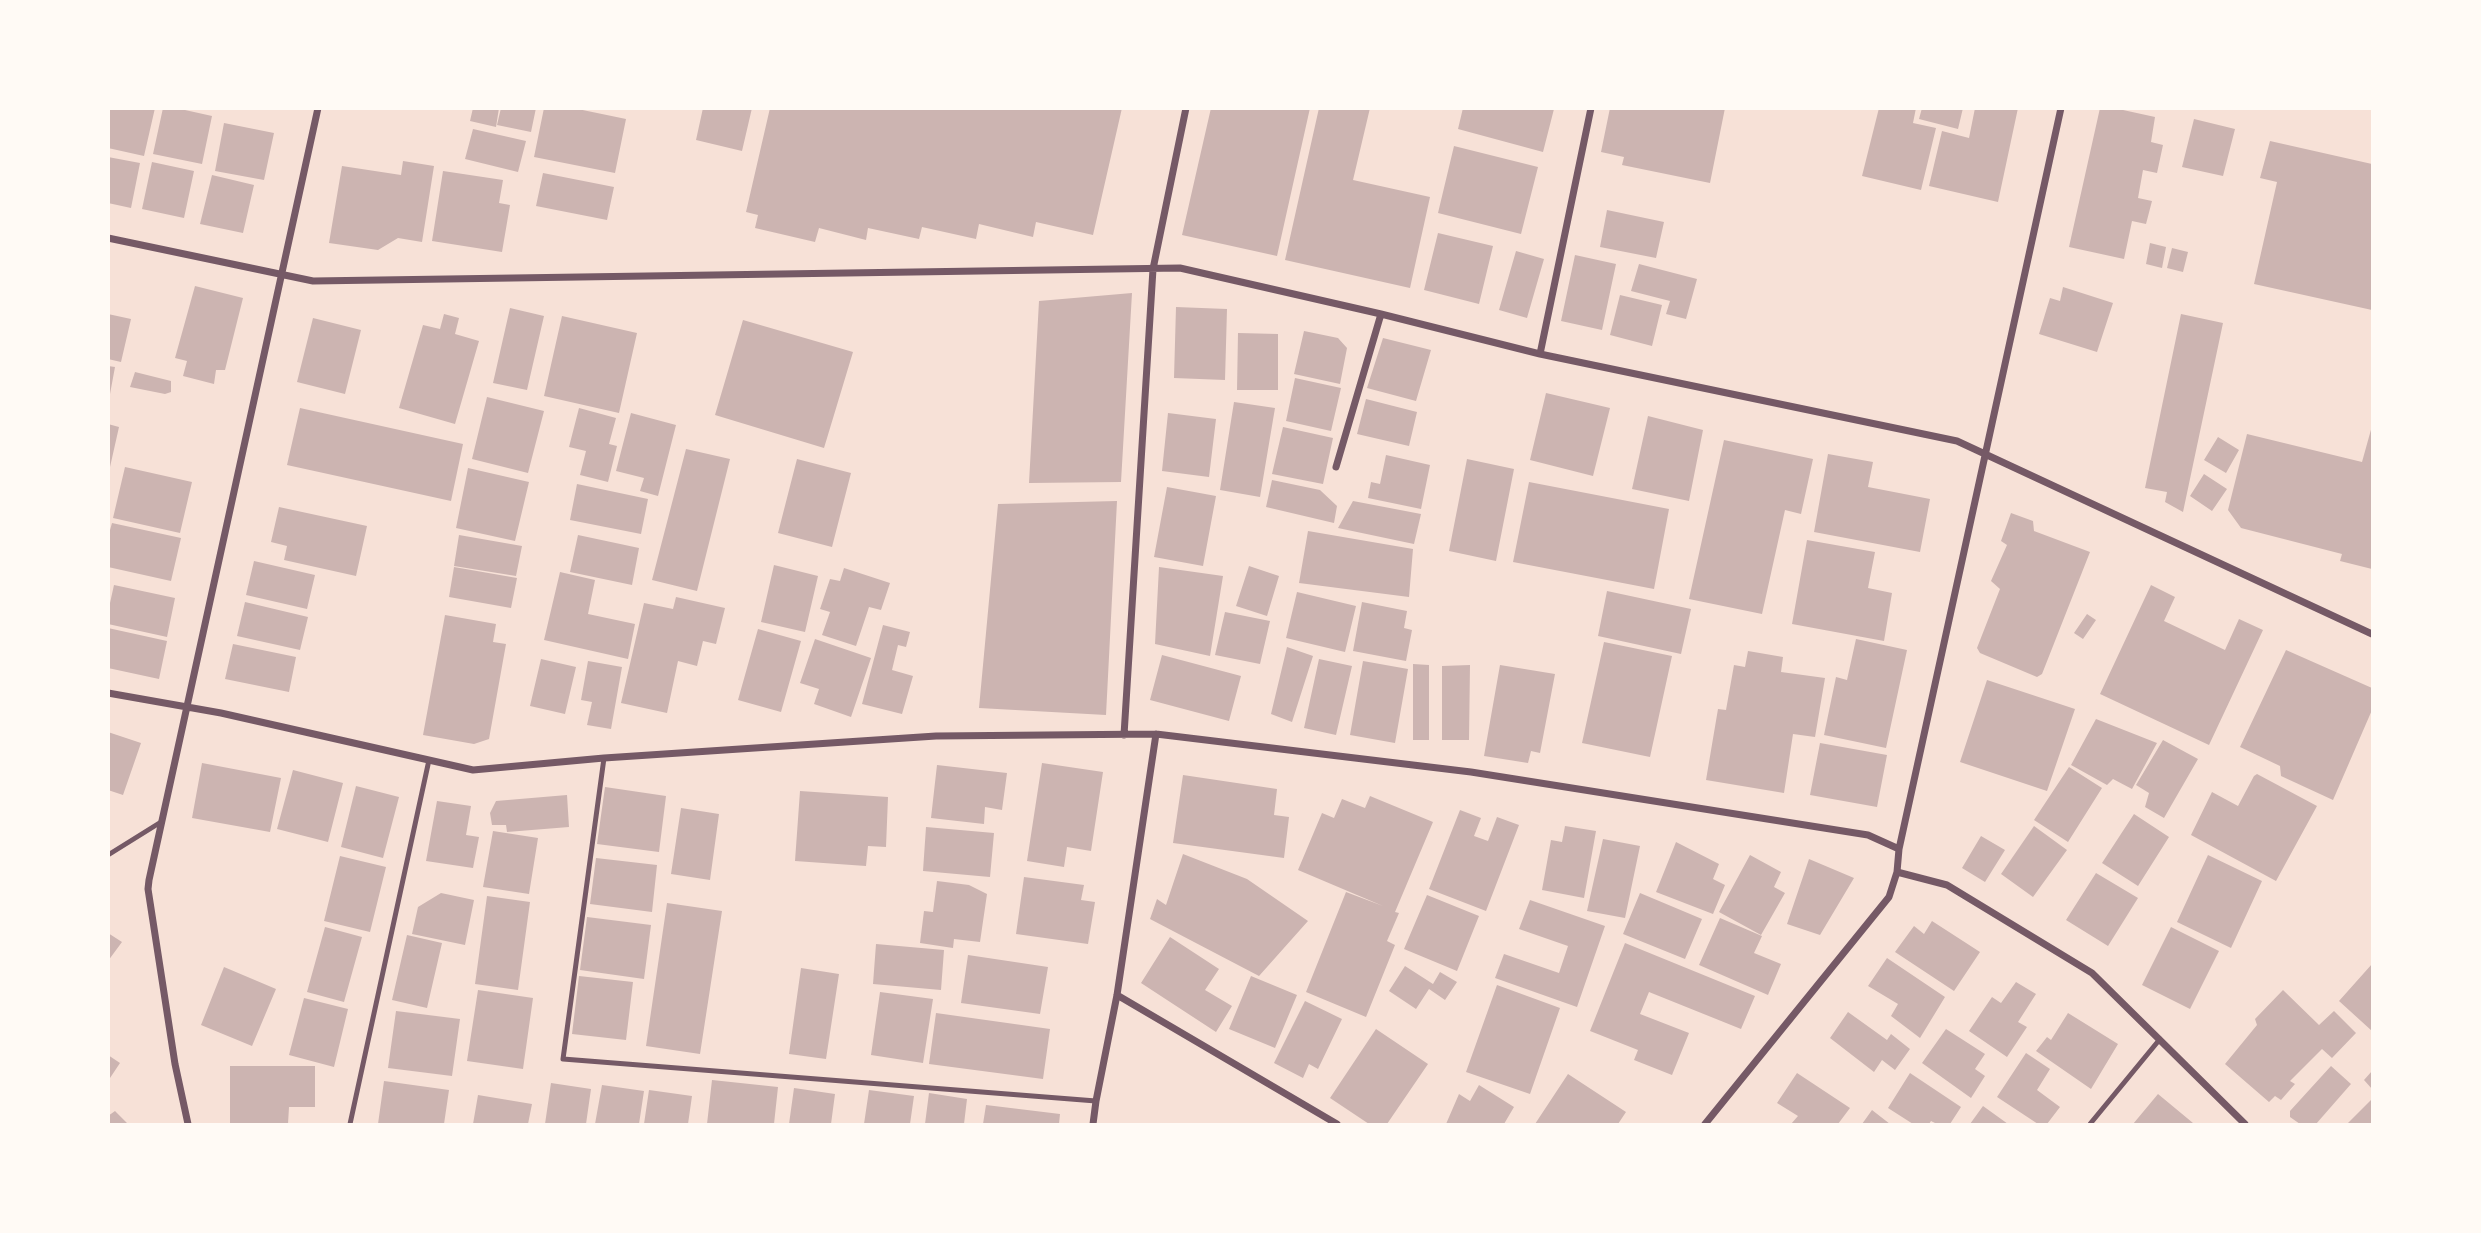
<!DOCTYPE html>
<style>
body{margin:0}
#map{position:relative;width:2481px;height:1233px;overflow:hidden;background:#f7e1d7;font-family:Figtree,sans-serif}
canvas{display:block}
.frame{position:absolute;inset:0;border:110px solid #fffaf5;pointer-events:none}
</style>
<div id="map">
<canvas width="2481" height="1233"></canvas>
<div class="frame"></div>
</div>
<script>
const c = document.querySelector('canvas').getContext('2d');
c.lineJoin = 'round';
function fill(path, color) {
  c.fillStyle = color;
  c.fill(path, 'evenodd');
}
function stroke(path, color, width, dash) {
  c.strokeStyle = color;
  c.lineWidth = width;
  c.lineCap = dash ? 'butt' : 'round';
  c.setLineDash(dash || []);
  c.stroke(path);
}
fill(new Path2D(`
 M108,108H155L144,156L108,148Z
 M163,108H176L212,116L202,164L153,154Z
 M473,108H499L496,127L470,121Z
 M501,108H536L531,132L497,125Z
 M544,108H573L626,119L615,173L534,157Z
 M703,108H752L742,151L696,140Z
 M770,108H1122L1093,235L1036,222L1033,237L979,224L976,239L922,227L919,239L868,228L866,240L819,228L815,242L755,228L758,215L746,212Z
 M1211,108H1310L1277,256L1182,235Z
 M1319,108H1370L1353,180L1430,197L1410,288L1285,260Z
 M1463,108H1552L1554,109L1543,152L1458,129Z
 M1610,108H1725L1710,183L1622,165L1624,157L1601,152Z
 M1879,108H1916L1913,123L1936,128L1921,190L1862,176Z
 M1922,108H1963L1958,129L1919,119Z
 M1975,108H2018L1998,202L1929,186L1942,131L1969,138Z
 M2100,108H2114L2155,117L2151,142L2163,145L2157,173L2143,170L2138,198L2152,201L2146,224L2132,221L2124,259L2069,247Z
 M2194,119L2235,129L2223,176L2182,167Z
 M224,123L274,133L264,180L215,171Z
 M473,129L526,141L518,172L465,159Z
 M2270,141L2372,164V310L2254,284L2277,182L2260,178Z
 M1454,146L1538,167L1521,234L1438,213Z
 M108,157L140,163L131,208L108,203Z
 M403,161L434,166L422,242L398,238L378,250L329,243L342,166L401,175Z
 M152,162L194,171L184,218L142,209Z
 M443,171L503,180L499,203L510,205L502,252L432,241Z
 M543,173L614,187L607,220L536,206Z
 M212,175L254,185L243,233L200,224Z
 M1607,210L1664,222L1656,258L1600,247Z
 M1438,233L1493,246L1479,304L1424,290Z
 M2150,243L2166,247L2162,268L2146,264Z
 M2172,248L2188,252L2183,272L2167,268Z
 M1516,251L1544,259L1527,318L1499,310Z
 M1575,255L1616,264L1602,330L1561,321Z
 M1639,264L1697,279L1686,319L1666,314L1670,301L1631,291Z
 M195,286L243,298L225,370H216L214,384L183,376L187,361L175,358Z
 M2063,287L2113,303L2097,352L2039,334L2050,298L2060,301Z
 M1132,293L1121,482L1029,483L1039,301Z
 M1620,295L1662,305L1652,346L1610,335Z
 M1176,307L1227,309L1225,380L1174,378Z
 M510,308L544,316L527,390L493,383Z
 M108,314L131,319L121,362L108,359Z
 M444,314L459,318L455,334L479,341L455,424L399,408L423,325L440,329Z
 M2181,314L2223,323L2183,512L2165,502L2167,492L2145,488Z
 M562,316L637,333L619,413L544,396Z
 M313,318L361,330L345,394L297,382Z
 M743,320L853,352L824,448L715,415Z
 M1304,331L1338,338L1347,348L1340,384L1294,374Z
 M1238,333L1278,334V390H1237Z
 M1383,338L1431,350L1416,401L1367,388Z
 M108,366L115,367L110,394H108Z
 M135,372L171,381V392L165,394L130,387Z
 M1295,378L1341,388L1331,431L1286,421Z
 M1546,393L1610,408L1593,476L1530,460Z
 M487,397L544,411L528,473L472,459Z
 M1366,399L1417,412L1409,446L1357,434Z
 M1234,402L1275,408L1260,497L1220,490Z
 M300,408L463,444L451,501L287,465Z
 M579,408L616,418L609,444L617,446L608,482L580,475L586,451L569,447Z
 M631,413L676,425L658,496L640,491L644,478L616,471Z
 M1168,413L1216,419L1209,477L1162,471Z
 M1648,416L1703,430L1689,501L1632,489Z
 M108,424L119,427L110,467H108Z
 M2372,426V569L2340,561L2342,554L2241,528L2228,510L2247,434L2362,462Z
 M1283,427L1333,438L1323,484L1272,474Z
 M2218,437L2239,450L2226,473L2204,460Z
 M1724,440L1813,459L1801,514L1785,510L1762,614L1689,599Z
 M686,449L730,459L697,591L652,580Z
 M1828,454L1873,462L1868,487L1930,499L1920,552L1814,532Z
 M1386,455L1430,465L1421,509L1368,498L1371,482L1380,484Z
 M797,459L851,473L832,547L778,533Z
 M1467,459L1514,469L1496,561L1449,551Z
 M125,467L192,482L180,533L113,518Z
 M468,468L529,482L515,541L456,528Z
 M2204,474L2227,489L2212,511L2190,496Z
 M1272,480L1320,490L1337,506L1334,523L1266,507Z
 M1529,482L1669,509L1654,589L1513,562Z
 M577,484L648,499L641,534L570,520Z
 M1167,487L1216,496L1203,566L1154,557Z
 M1117,501L1106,715L979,708L998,504Z
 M1353,501L1421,514L1414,544L1338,528Z
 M279,507L367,526L356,576L284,560L287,546L271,542Z
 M2011,513L2033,521L2034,531L2090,552L2042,674L2037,677L1980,653L1977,648L2000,589L1991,581L2007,545L2001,541Z
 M112,523L181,538L171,581L108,567V537Z
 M1308,531L1413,549L1409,597L1299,583Z
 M459,535L522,546L516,576L454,566Z
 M578,535L639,548L632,585L570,572Z
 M1807,540L1875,552L1868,588L1892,593L1884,641L1792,624Z
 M254,561L315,575L307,609L246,595Z
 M774,565L818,576L805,632L761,622Z
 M1249,566L1279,576L1267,616L1236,606Z
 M454,567L517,578L511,608L449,597Z
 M1159,567L1223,576L1210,656L1155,644Z
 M844,568L890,583L881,610L869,607L856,646L822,635L830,612L820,609L830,579L840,581Z
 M560,572L595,580L588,614L635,624L628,659L544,640Z
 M114,585L175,598L167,637L108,624V612Z
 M2151,585L2175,597L2164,621L2225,650L2239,619L2263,630L2209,745L2100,694Z
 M1607,591L1691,609L1681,654L1598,636Z
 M1297,592L1356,606L1345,652L1286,638Z
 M676,597L725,608L716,644L703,641L697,666L678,661L667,713L621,703L644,603L673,609Z
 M245,602L308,617L300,650L237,636Z
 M1362,602L1407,611L1404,628L1412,630L1406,661L1353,651Z
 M1225,612L1270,621L1260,664L1215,655Z
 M2087,614L2096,620L2083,639L2074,633Z
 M445,615L496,624L493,642L506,644L489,739L474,744L423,735Z
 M883,625L910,632L906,647L898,645L892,670L913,676L902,714L862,704Z
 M108,628L167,641L159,679L108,668Z
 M758,629L801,641L781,712L738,700Z
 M815,639L871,658L851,717L814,704L819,689L800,683Z
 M1856,639L1907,650L1886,748L1824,735L1836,677L1847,680Z
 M1604,642L1672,656L1650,757L1582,743Z
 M233,644L296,657L289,692L225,679Z
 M1287,647L1313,656L1292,722L1271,714Z
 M2286,650L2372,688V710L2333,800L2281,776L2280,766L2240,747Z
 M1748,651L1783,657L1781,672L1825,678L1815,737L1793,734L1784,793L1706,780L1718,709L1726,710L1734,665L1745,667Z
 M1162,655L1241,676L1229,721L1150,700Z
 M541,659L576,667L565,714L530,706Z
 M1319,659L1352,666L1336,735L1304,728Z
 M588,661L622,667L611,729L587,725L592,702L581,700Z
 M1363,661L1408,669L1395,743L1350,735Z
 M1413,664L1429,665V740H1413Z
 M1470,665L1469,740H1442V666Z
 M1500,665L1555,674L1540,753L1531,751L1528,763L1484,756Z
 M1987,680L2075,709L2047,791L1960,762Z
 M2096,719L2157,743L2132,789L2113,779L2107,785L2071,765Z
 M108,732L141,743L123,795L108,790Z
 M2163,740L2198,759L2164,818L2145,807L2149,793L2136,785Z
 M1820,743L1887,755L1877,807L1810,795Z
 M202,763L281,778L270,832L192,818Z
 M1042,763L1103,772L1091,851L1067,847L1064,867L1027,861Z
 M937,765L1007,773L1002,810L985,807L984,824L931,818Z
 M2069,767L2102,788L2068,842L2034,820Z
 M293,770L343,783L328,842L277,829Z
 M2257,774L2317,806L2276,881L2191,835L2212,792L2238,806L2254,776Z
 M1183,775L1277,789L1274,815L1289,817L1284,858L1173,843Z
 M356,786L399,797L383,858L341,847Z
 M605,787L666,796L659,852L597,844Z
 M800,791L888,797L886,847L868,846L866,866L795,861Z
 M567,795L569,827L507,832L506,825H492L490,813L496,801Z
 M1370,796L1433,822L1395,912L1399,913L1387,941L1395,945L1366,1017L1306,992L1346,892L1383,906L1298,870L1322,813L1334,818L1342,799L1365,808Z
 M437,801L471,806L466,835L479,837L473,868L426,861Z
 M681,808L719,814L710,880L671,874Z
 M1460,810L1481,818L1474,836L1488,841L1497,817L1519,825L1486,911L1429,889Z
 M2134,814L2169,837L2138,886L2102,863Z
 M1565,826L1596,831L1584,898L1542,890L1551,840L1562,842Z
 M2034,826L2067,850L2033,897L2001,874Z
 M926,827L994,833L990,877L923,871Z
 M493,831L538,838L529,894L483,887Z
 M1981,836L2005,850L1985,882L1962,868Z
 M1603,839L1640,846L1625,918L1587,911Z
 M1676,842L1719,864L1713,879L1725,885L1713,914L1656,892Z
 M1183,854L1247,879L1308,921L1259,976L1150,919L1157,899L1166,905Z
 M1750,855L1781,872L1774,887L1785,893L1761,935L1719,912Z
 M2208,855L2262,881L2231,948L2177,922Z
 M340,856L386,867L370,932L324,921Z
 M596,858L657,865L652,912L590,904Z
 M1809,859L1854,878L1820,935L1787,924Z
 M2096,873L2138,898L2108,946L2066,920Z
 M1024,877L1084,885L1081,900L1095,902L1088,944L1016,934Z
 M937,881L969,885L987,894L980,942L954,939L953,948L920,943L924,911L933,912Z
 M441,893L474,900L465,945L412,934L418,907Z
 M1640,893L1702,919L1685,959L1623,934Z
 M1427,895L1479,916L1457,971L1404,949Z
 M487,896L530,902L518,990L475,984Z
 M1530,900L1605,926L1577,1007L1495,978L1504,954L1559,973L1568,946L1519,929Z
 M667,903L722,911L700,1054L646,1046Z
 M587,917L651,925L644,979L580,970Z
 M1720,918L1762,936L1754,953L1781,964L1768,995L1699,965Z
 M1932,921L1980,952L1954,991L1895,952L1914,926L1924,934Z
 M325,927L362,937L344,1002L307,992Z
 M2171,927L2219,951L2190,1009L2142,985Z
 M108,933L122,942L108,961Z
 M407,935L442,943L427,1008L392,1000Z
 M1170,937L1219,969L1205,990L1232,1006L1216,1032L1141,983Z
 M1625,943L1755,996L1741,1029L1649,992L1640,1014L1689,1033L1672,1075L1634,1060L1638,1050L1590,1031Z
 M876,944L944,950L941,990L873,984Z
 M968,955L1048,967L1040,1014L961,1003Z
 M1887,958L1945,997L1920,1038L1891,1016L1898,1004L1868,986Z
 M2372,964V1031L2339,1001Z
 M1405,966L1433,984L1440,972L1457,982L1445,1000L1429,989L1416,1009L1389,991Z
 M224,967L276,989L252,1046L201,1025Z
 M801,968L839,974L826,1059L789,1054Z
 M579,976L633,982L626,1040L572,1034Z
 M1251,976L1297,995L1275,1048L1229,1029Z
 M2016,982L2036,994L2018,1022L2027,1027L2007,1057L1969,1031L1992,997L2001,1003Z
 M1497,985L1560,1008L1530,1094L1466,1072Z
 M478,990L533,998L523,1069L467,1061Z
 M2283,990L2319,1025L2334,1011L2356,1033L2332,1058L2322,1049L2290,1081L2295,1084L2281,1100L2275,1096L2269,1102L2225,1064L2257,1025L2255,1019Z
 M880,992L933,999L923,1063L871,1055Z
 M304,998L348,1009L334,1067L289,1055Z
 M1305,1001L1342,1019L1318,1069L1309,1064L1303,1078L1274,1063Z
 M396,1011L460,1019L452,1076L388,1068Z
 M1848,1012L1887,1040L1891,1034L1910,1049L1895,1070L1882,1060L1874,1072L1830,1038Z
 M936,1013L1050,1029L1043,1079L929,1064Z
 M2068,1013L2118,1044L2091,1089L2036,1051L2047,1037L2051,1040Z
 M1376,1029L1428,1064L1387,1124H1369L1330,1098Z
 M1946,1029L1985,1054L1975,1069L1985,1076L1971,1098L1922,1063Z
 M2026,1053L2050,1069L2037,1090L2060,1107L2047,1124H2038L1997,1097Z
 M108,1055L120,1063L108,1081Z
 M230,1066H315V1107H289L288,1124H230Z
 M2331,1066L2351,1084L2316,1124H2300L2290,1117V1111Z
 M2372,1071V1089L2364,1080Z
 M1797,1073L1850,1108L1838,1124H1791L1798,1116L1777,1103Z
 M1910,1073L1961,1107L1950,1124H1937L1931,1121L1929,1124H1913L1888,1108Z
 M1568,1074L1626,1112L1618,1124H1535Z
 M712,1080L778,1087L774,1124H707Z
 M384,1081L449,1090L444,1124H378Z
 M551,1083L591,1089L586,1124H545Z
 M602,1085L644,1091L639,1124H595Z
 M1479,1085L1514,1107L1504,1124H1446L1459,1094L1470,1101Z
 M794,1088L835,1094L831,1124H789Z
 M649,1090L692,1096L688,1124H644Z
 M869,1090L914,1096L910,1124H864Z
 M929,1093L967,1099L964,1124H925Z
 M2158,1094L2193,1123L2191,1124H2133Z
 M478,1095L532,1104L528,1124H473Z
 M2372,1099V1124H2347Z
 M986,1105L1060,1114L1059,1124H983Z
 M1983,1106L2008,1124H1970Z
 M1872,1110L1890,1124H1862Z
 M115,1111L128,1124H108V1116Z`), '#ccb4b1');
stroke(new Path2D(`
 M604,758L563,1059L1096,1101
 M108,855L161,822
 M350,1124L429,760
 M2090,1124L2160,1039`), '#755966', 5);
stroke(new Path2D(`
 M108,238L313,281L1180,268L1381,314L1540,354L1957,441L2372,634
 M1540,354L1591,108
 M1336,467L1381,314
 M108,693L221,713L473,770L604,758L936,736L1156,734L1471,772L1868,835L1899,849
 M1124,735L1153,269L1186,108
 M1897,872L1947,885L2092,973L2245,1124
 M1117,995L1337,1124
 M188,1124L175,1064L148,889L149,880L318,108
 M1093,1124L1096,1101L1117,995L1156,734
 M1705,1124L1889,897L1897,872L1899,849L2061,108`), '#755966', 7);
</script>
